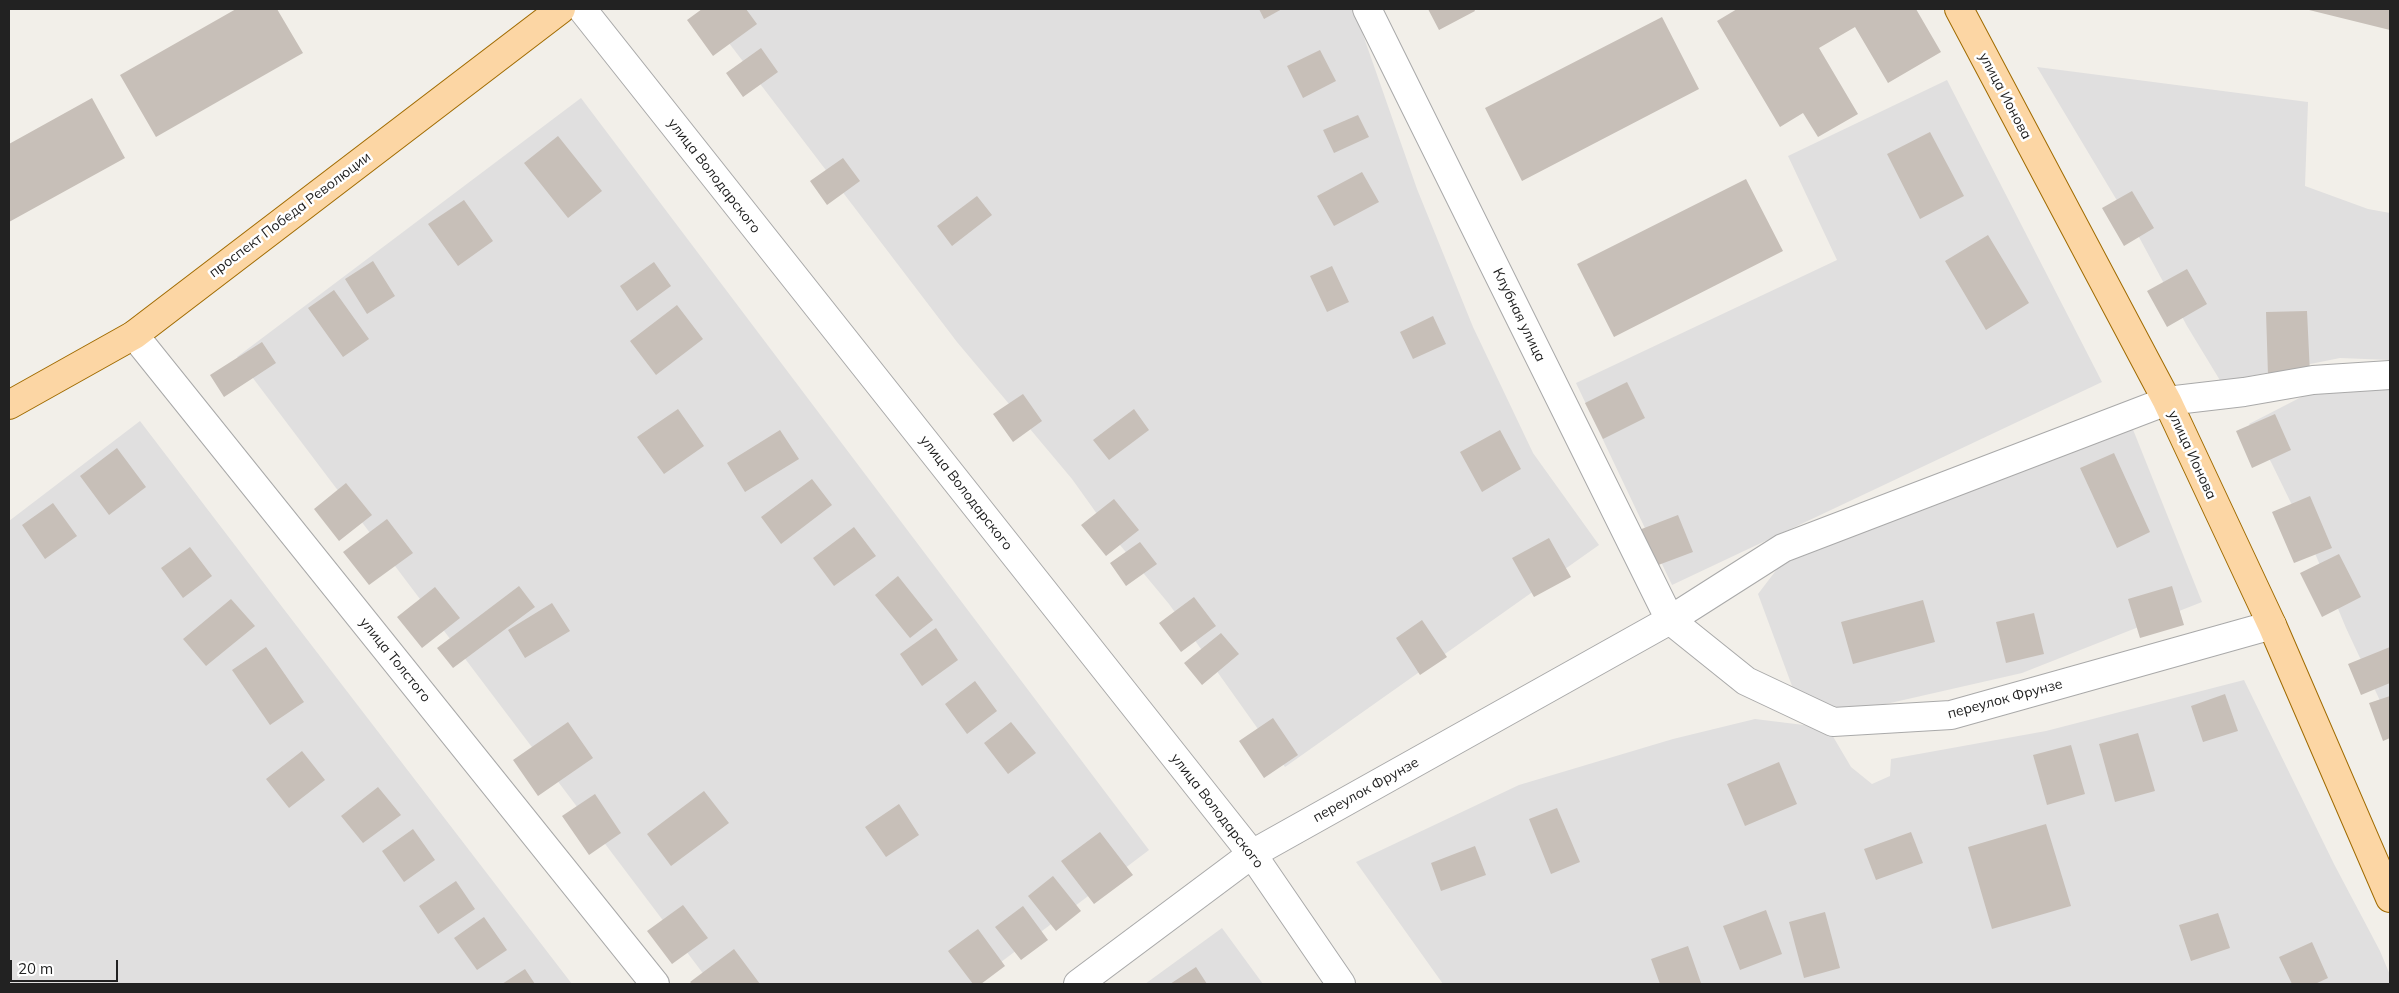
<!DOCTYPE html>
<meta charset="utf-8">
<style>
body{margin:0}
#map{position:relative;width:2399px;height:993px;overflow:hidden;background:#f2efe9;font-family:Mulish,sans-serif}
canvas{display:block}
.frame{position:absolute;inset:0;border:10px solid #222;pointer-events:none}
.scale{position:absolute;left:10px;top:960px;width:108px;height:22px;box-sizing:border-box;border:2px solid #222;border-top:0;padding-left:6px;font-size:15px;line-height:18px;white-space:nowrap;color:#222;-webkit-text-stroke:4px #fff;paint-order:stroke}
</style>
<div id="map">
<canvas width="2399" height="993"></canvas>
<div class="frame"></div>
<div class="scale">20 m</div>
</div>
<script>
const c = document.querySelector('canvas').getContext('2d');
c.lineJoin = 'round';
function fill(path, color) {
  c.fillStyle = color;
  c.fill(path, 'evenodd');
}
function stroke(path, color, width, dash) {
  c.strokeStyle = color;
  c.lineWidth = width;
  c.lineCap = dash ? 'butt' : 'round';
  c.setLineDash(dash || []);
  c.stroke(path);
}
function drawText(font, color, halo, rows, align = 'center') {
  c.font = font + ' Mulish,sans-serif';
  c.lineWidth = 5;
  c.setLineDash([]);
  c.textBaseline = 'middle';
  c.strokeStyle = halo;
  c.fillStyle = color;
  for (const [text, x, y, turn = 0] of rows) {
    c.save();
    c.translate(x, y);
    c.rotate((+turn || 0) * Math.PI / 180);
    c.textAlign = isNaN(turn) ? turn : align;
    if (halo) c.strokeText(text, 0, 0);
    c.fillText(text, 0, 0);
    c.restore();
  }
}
fill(new Path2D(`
 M703,9H1354L1417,189L1473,327L1533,453L1599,545L1285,767L1169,604L1115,539L1072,479L957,342Z
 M2037,67L2308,102L2305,186L2368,209L2390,213V360L2340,358L2221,382L2187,326L2140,239Z
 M1947,80L2102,382L1672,585L1576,383L1837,260L1788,156Z
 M581,98L1149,850L972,984H711L237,357Z
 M2390,385V722L2346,628L2312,546L2271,462L2249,424L2313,391Z
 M140,421L276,599L572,984H9V521Z
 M2132,427L2202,602L2022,673L1842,714L1795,694L1758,594L1787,556Z
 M2244,680L2334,864L2380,951L2390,975V984H1443L1356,862L1519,785L1673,739L1755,719L1828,728L1851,767L1872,784L1890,776L1891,759L2046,731Z
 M1222,928L1263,984H1145Z`), '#e0dfdf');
fill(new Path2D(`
 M236,9H277L303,53L156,137L120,75Z
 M702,9H746L757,24L713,56L687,20Z
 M1259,9H1282L1264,19Z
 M1428,9H1474L1475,11L1439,30Z
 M1737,9H1916L1941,52L1888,83L1855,27L1819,48L1858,114L1818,137L1803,113L1780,127L1717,21Z
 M2305,9H2390V30Z
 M1662,17L1699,89L1522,181L1485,108Z
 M761,48L778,72L743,97L726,73Z
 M1320,50L1336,81L1303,98L1287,66Z
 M92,98L125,158L9,222V144Z
 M1358,115L1369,137L1334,153L1323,130Z
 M1930,132L1964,196L1920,219L1887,154Z
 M558,136L602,191L568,218L524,163Z
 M843,158L860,181L827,205L810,181Z
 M1362,172L1379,202L1334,226L1317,196Z
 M1746,179L1783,251L1614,337L1577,264Z
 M2132,191L2154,228L2124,246L2102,208Z
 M977,196L992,215L952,246L937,226Z
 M464,200L493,241L458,266L428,224Z
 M1988,235L2029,303L1986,330L1945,261Z
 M373,261L395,296L367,314L345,279Z
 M654,262L671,286L637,311L620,286Z
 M1332,266L1349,302L1327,312L1310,276Z
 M2187,269L2207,304L2167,327L2147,291Z
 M334,290L369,339L343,357L308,308Z
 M677,305L703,339L656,375L630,341Z
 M2307,311L2310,374L2268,375L2266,312Z
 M1433,316L1446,344L1413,359L1400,332Z
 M262,342L276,363L224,397L210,375Z
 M1627,382L1645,418L1603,439L1585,403Z
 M1023,394L1042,421L1013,442L993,414Z
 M678,409L704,446L664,474L637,437Z
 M1134,409L1149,430L1109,460L1093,440Z
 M2275,414L2291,450L2252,468L2236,431Z
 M780,430L799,459L745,492L727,463Z
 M1500,430L1521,469L1482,492L1460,452Z
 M117,448L146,487L109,515L80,476Z
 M2114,453L2150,532L2117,548L2080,468Z
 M812,479L832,505L781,544L761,517Z
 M346,483L372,515L339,541L314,509Z
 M2310,496L2332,548L2294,563L2272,512Z
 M1114,499L1139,530L1106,556L1081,525Z
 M53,503L77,536L45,559L22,525Z
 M1678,515L1693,552L1653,567L1639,530Z
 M387,519L413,553L369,585L343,552Z
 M854,527L876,556L834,586L813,558Z
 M1549,538L1571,577L1534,597L1512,558Z
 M1140,542L1157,564L1126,586L1110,563Z
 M190,547L212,576L183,598L161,568Z
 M2339,554L2361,597L2322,617L2300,573Z
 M898,576L933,620L910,638L875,595Z
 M519,586L535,607L453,668L437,648Z
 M2172,586L2184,625L2140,638L2128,599Z
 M435,587L460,618L422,648L397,617Z
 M1194,597L1216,626L1181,652L1159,623Z
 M231,599L255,626L206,666L183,639Z
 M1923,600L1935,642L1853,664L1841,622Z
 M552,603L570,631L525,658L508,630Z
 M2034,613L2044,654L2006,663L1996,622Z
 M1422,620L1447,657L1420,675L1396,638Z
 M936,628L958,660L922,686L900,654Z
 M1221,633L1239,654L1202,685L1184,663Z
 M266,647L304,702L270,725L232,670Z
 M2390,647V683L2361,695L2348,664Z
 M975,681L997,711L967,734L945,704Z
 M2225,694L2238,731L2203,742L2191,706Z
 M2390,696V738L2383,741L2369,703Z
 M1273,718L1298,755L1264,778L1239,741Z
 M568,722L593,758L538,796L513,760Z
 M1011,722L1036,753L1008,774L984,743Z
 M2138,733L2155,791L2115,802L2099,744Z
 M2071,745L2085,794L2047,805L2033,755Z
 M302,751L325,780L289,808L266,779Z
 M1779,762L1797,804L1745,826L1727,784Z
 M378,787L401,815L363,843L341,816Z
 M704,791L729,823L671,866L647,834Z
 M595,794L621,833L589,855L562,816Z
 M899,804L919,835L886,857L865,827Z
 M1557,808L1580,862L1551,874L1529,819Z
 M2046,824L2071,906L1992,929L1968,847Z
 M413,829L435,860L404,882L382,851Z
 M1100,832L1133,875L1094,904L1061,861Z
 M1911,832L1923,863L1876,880L1864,849Z
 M1475,846L1486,875L1441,891L1431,863Z
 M1053,876L1081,911L1056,931L1028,896Z
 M456,881L475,909L438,934L419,906Z
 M683,905L708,938L672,964L647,931Z
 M1023,906L1048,940L1021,960L995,927Z
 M1766,910L1782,954L1740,970L1723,926Z
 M1825,912L1840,968L1804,978L1789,922Z
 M2218,913L2230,948L2191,961L2179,925Z
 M484,917L507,950L477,970L454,938Z
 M978,929L1005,966L981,984H973L948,951Z
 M2312,942L2328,978L2315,984H2292L2279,957Z
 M1688,946L1701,983L1660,984L1651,959Z
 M734,949L760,984H692L690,982Z
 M1196,967L1207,984H1170Z
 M525,969L535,984H502Z`), '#c7bfb8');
const minor = new Path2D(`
 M582,9L1252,854L1341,984
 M1367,9L1670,620L1746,681L1833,722L1951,715L2272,625
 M134,335L655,984
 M1078,984L1252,854L1670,620L1783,548L2167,401L2244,392L2313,380L2390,375`);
const major = new Path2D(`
 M1959,9L2167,401L2272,625L2390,898
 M9,405L134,335L561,9`);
stroke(minor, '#a9a9a9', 30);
stroke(major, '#a06b00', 30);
stroke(minor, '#fff', 28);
stroke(major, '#fcd6a4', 28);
drawText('14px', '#222', '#fff', [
 ["улица Ионова",2005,96,62],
 ["улица Володарского",714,176,52],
 ["проспект Победа Революции",290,215,-37],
 ["Клубная улица",1519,315,64],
 ["улица Ионова",2192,455,65],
 ["улица Володарского",966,493,52],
 ["улица Толстого",395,660,51],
 ["переулок Фрунзе",2005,699,-15],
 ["переулок Фрунзе",1366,790,-29],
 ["улица Володарского",1217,811,52]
]);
</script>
